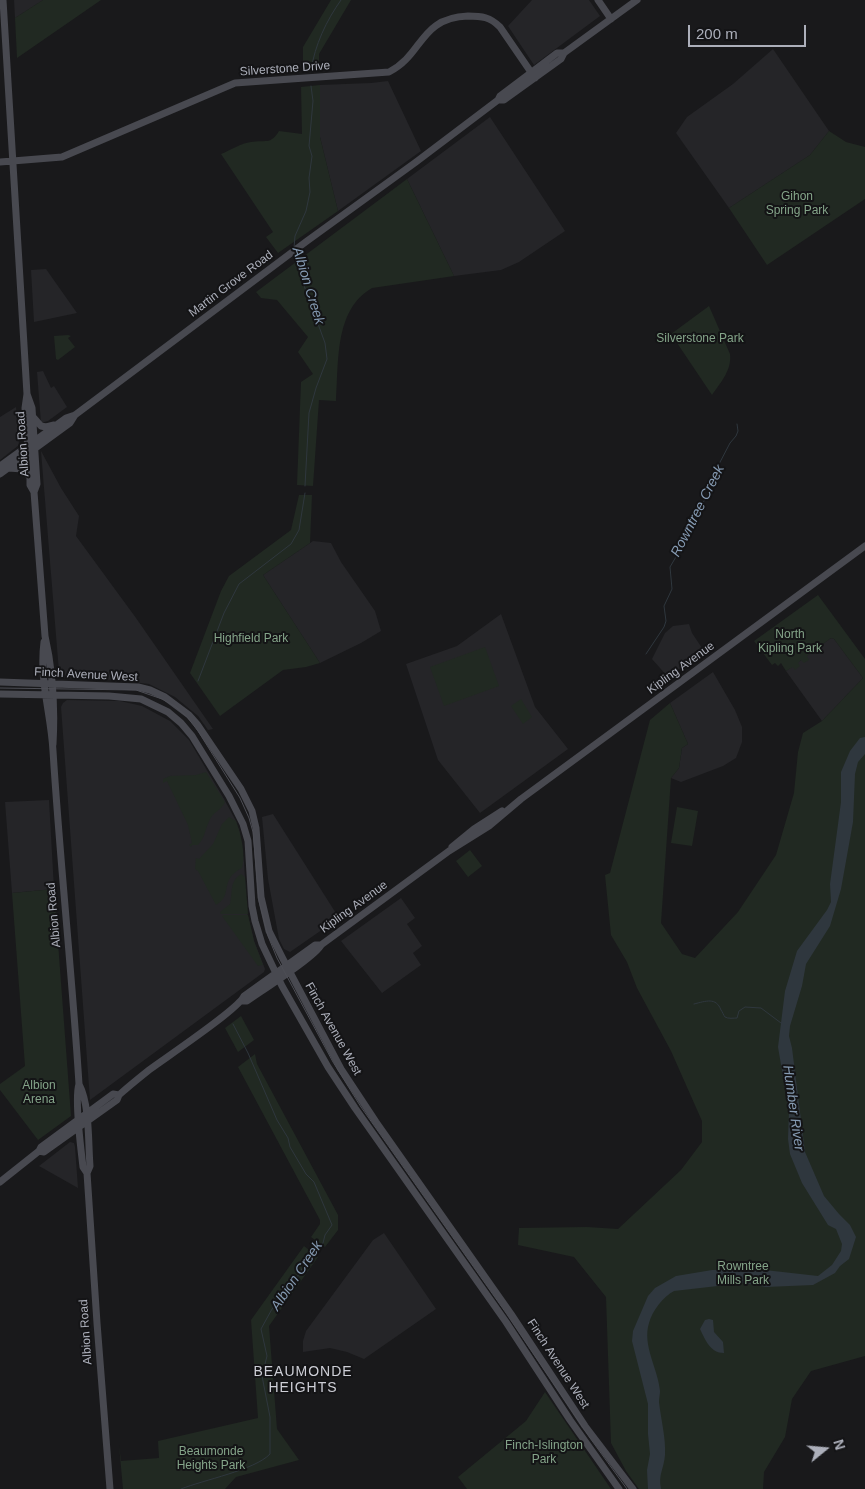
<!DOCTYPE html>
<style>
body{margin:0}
#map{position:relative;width:865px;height:1489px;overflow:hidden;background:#19191b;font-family:Arial,sans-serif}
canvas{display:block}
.north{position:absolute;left:800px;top:1424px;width:50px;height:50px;-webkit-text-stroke:4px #141416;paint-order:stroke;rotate:73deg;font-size:14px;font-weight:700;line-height:20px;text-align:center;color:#acafba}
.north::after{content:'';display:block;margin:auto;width:18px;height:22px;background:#acafba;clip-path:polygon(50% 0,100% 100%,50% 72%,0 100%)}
.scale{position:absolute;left:688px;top:25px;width:118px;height:22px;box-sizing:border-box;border:2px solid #acafba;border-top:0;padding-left:6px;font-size:15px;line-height:18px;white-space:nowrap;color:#acafba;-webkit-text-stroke:4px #141416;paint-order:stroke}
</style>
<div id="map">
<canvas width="865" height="1489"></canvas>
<div class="north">N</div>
<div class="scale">200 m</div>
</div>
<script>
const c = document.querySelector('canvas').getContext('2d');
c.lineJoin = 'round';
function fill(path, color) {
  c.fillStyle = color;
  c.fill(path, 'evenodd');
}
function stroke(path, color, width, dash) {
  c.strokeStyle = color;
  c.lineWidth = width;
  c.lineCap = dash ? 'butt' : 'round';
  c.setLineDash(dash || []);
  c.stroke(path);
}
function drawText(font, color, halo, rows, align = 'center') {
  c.font = font + ' Arial,sans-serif';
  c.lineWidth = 4;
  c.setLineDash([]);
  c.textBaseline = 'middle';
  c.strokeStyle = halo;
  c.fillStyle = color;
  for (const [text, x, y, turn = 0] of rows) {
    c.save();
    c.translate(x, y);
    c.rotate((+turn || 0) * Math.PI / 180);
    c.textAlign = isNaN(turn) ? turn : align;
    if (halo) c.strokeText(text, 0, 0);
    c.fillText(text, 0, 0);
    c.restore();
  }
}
fill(new Path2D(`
 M14,0H43L15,18Z
 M532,0H589L600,16L534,65L508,26Z
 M773,49L829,131L810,155L729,208L676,133L687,117L733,84Z
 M388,81L421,151L338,211L320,137V85L371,83Z
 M490,117L565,231L519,262L501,270L454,276L407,179Z
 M46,269L77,313L34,322L31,270Z
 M43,371L51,388L54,386L67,407L48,421L41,423L37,372Z
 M16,407L19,445L0,460V417Z
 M41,451L61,488L79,516L76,536L136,618L213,729L208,730L198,716L175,697L149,684L117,680L64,678L61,676L59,672Z
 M313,541L331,543L341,562L375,611L381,631L361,643L320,663L263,575Z
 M501,614L535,707L568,749L480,813L438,760L406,664L457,646Z
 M689,624L692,633L704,651L668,677L652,659L665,633L673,626Z
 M831,638L834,639L863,678L822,721L786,671Z
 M713,672L735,710L742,727V742L736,758L723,766L681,782L671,778L679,768L682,748L688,744L670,703Z
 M67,700L120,701L142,706L170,721L189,740L224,799L236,821L240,833L244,862L247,912L254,941L265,969L264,972L90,1100L61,707L63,703Z
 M49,800L54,889L12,893L5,802Z
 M273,814L339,918L290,952L284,949L279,939L268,879L262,817Z
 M401,898L415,918L407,924L422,946L413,953L421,965L382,993L341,941Z
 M70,1142L74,1143L75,1147L78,1188L39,1166Z
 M384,1233L436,1309L364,1359L347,1352L330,1348L303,1352V1341L306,1331L373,1240Z`), '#252528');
fill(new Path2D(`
 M43,0H101L17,58L15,18Z
 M331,0H351L319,54V70H303V47Z
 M320,85V137L338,211L278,253L266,237L273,232L221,154C231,150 241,143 251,142C265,139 270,146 279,131L302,134L301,87Z
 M829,131L846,142L865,147V199L767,265L729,208L810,155Z
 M407,179L454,276L372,288C334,310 339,362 336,401L319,400L313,486L297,485L301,382L313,374L298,352L308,337L277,300L261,298L256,292Z
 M709,306L730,354C732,370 721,382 712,395L671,334Z
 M68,335L71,336L68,338L75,347L58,360L56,359L54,336Z
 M299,495H312L310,543L263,575L320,663L306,667L283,670L220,716L190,673L221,591L229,576L291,530Z
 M818,595L865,659V1356L811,1371L792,1399L785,1437L764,1472L763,1489H639L626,1471L611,1443L606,1297L574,1257L518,1245L519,1228L587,1227L618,1229L681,1170L702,1142V1121L671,1051L637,988L627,962L611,935L605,875L610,873L650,720L670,703L688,744L682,748L679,768L671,778L661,923L682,954L695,958L738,912L776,855L794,793L798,752L803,733L822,721L863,678L834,639L831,638L807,656L809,660L804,663L801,660L798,663L800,666L795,670L793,667L786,671L781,663L778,666L775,663L772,665L754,641Z
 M485,647L499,686L444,706L430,667Z
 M521,699L532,717L523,724L511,706Z
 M206,772L225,802C223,808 216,811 212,816C205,826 206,837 198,845H192L191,847L189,845L192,843L188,825L167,781L163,783V779L170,776L196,775Z
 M677,807L698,811L692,846L671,843Z
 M229,817L236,821C241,835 246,854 242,868C218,880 234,895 216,905L198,871L195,869L196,858L199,859L213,844L222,824Z
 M470,850L482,866L468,877L456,861Z
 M241,874L245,877L248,914H221L220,912L230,904C233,891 229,882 241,874Z
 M54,889L71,1116L38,1140L0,1090V1084L25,1066L12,893Z
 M224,915H248L254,941L263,965L258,966L222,916Z
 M241,1016L254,1040L238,1052L225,1028Z
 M255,1054L257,1064L338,1215V1230L325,1247L311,1237L320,1224V1220L238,1067Z
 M304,1246L318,1257L269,1326L277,1429L299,1460L236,1477L225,1489H123L119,1445L121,1461L159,1458L158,1441L258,1418L251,1320Z
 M545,1392L611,1489H467L458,1477L526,1421Z`), '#212922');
fill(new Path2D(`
 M865,737V754L858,762L855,774L853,822L841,889L830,926L806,964L802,986L790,1026L789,1036L792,1048L805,1152L824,1196L839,1214L850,1225L856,1237L849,1259L840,1266L835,1273L813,1285L766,1287L744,1283L674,1291C663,1297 652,1311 649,1323C642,1346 658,1368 660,1391C660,1394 659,1398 659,1402C661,1420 666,1438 665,1455C664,1469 658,1474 661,1489H648L647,1470L650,1454L648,1434V1404L632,1341L633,1331L648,1296L655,1288L676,1276L712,1270L756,1269L818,1276L832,1265L841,1251L842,1244L836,1229L828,1225L802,1183L790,1154L788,1139L789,1112L778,1047L785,991L797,951L827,910L831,902L830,884L841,802V772L850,751L860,738Z
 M709,1319L713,1320L714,1332L723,1342L724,1353C710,1353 705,1339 700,1329L705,1320Z`), '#2f373e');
stroke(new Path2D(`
 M311,70C315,45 326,21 341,0
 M294,248L295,236L306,211L310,192L309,178L312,156L309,146L313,101L311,86
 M295,252L301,269L302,280L325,343L327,359L316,388L309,413L305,486
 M646,654L664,627L666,621L664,606L672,589L670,567L680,550L687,529L707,496L718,466L730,443L736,436L738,431L737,424
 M198,681L224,613L239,584L291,544L299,530L305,493
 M694,1004C706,1001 716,997 721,1010C722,1011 724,1016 725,1017C728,1019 734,1018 737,1018L739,1011L745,1007L761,1008L781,1023
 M181,1489C203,1480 255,1470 270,1454V1417L262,1376L267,1356L261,1329L272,1309L292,1286L303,1267L323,1243L325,1235L332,1225L314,1182L306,1174L290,1147L288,1138L277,1120L248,1053L233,1024`), '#2f373e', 1);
stroke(new Path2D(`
 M3,0L27,394L25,408L30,479V485L34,492L45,636C53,671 55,708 53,744
 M598,0L611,19
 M498,100H504L561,59L564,53L637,0
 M0,162L62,157L235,83L389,72C424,54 419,18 468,16C482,16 490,17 500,27L535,78
 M27,394L32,408L37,484L34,492
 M34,418L41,426L46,427L54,425
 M0,466L66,418L75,415L307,241L416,162L498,100L500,96L557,53H564
 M8,468L23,469L29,476
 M0,474L70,423L75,415
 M44,642C39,681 51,713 53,751C60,862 72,973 79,1084C74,1099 81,1149 83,1167L87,1173
 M0,682L138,687L150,690L165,697L189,715L197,724L241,789L252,811L256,828L261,897L269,931L282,957L341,1069L376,1122L511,1314L585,1426L633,1489
 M0,694L109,696L141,699L168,712L181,723L192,736L229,796L243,824L248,841L252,906L255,921L262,944L282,986L328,1067L355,1108L506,1322L570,1420L619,1489
 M452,847L474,829L502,811
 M242,1001H247C261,991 316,956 321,945L449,851L489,826L521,799L865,546
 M79,1084C90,1105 88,1142 90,1166L87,1173L97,1323L110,1489
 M39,1151L44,1152L117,1100L119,1095C129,1086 139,1078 149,1070C165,1058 239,1009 244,996L315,945H321
 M0,1182L39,1151L41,1147L113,1094L119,1095`), '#484950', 7);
stroke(new Path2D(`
 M0,688L136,690L162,699L176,707L188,718L198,731L240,798L249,818L253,832L259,901L268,936L277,958L333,1062L361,1107L506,1313L590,1438L627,1489`), '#4d4e55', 1);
drawText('12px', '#acafba', '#141416', [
 ["Silverstone Drive",285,69,-4],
 ["Martin Grove Road",231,284,-37],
 ["Albion Road",23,444,-94],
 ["Kipling Avenue",681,668,-36],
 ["Finch Avenue West",86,675,3],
 ["Kipling Avenue",354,907,-36],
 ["Albion Road",54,915,-95],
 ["Finch Avenue West",333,1029,61],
 ["Albion Road",86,1332,-94],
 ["Finch Avenue West",558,1364,57]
]);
drawText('12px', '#84a489', '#141416', [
 ["Gihon",797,197],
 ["Spring Park",797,211],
 ["Silverstone Park",700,339],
 ["North",790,635],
 ["Kipling Park",790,649],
 ["Highfield Park",251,639],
 ["Albion",39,1086],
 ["Arena",39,1100],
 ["Rowntree",743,1267],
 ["Mills Park",743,1281],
 ["Finch-Islington",544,1446],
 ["Park",544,1460],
 ["Beaumonde",211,1452],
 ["Heights Park",211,1466]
]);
drawText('italic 14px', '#859ab2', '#141416', [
 ["Albion Creek",308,286,73],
 ["Rowntree Creek",698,511,-63],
 ["Humber River",793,1108,82],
 ["Albion Creek",297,1276,-56]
]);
c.letterSpacing = '1px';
drawText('14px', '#cdced6', '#141416', [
 ["BEAUMONDE",303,1372],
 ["HEIGHTS",303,1388]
]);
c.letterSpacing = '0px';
</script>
